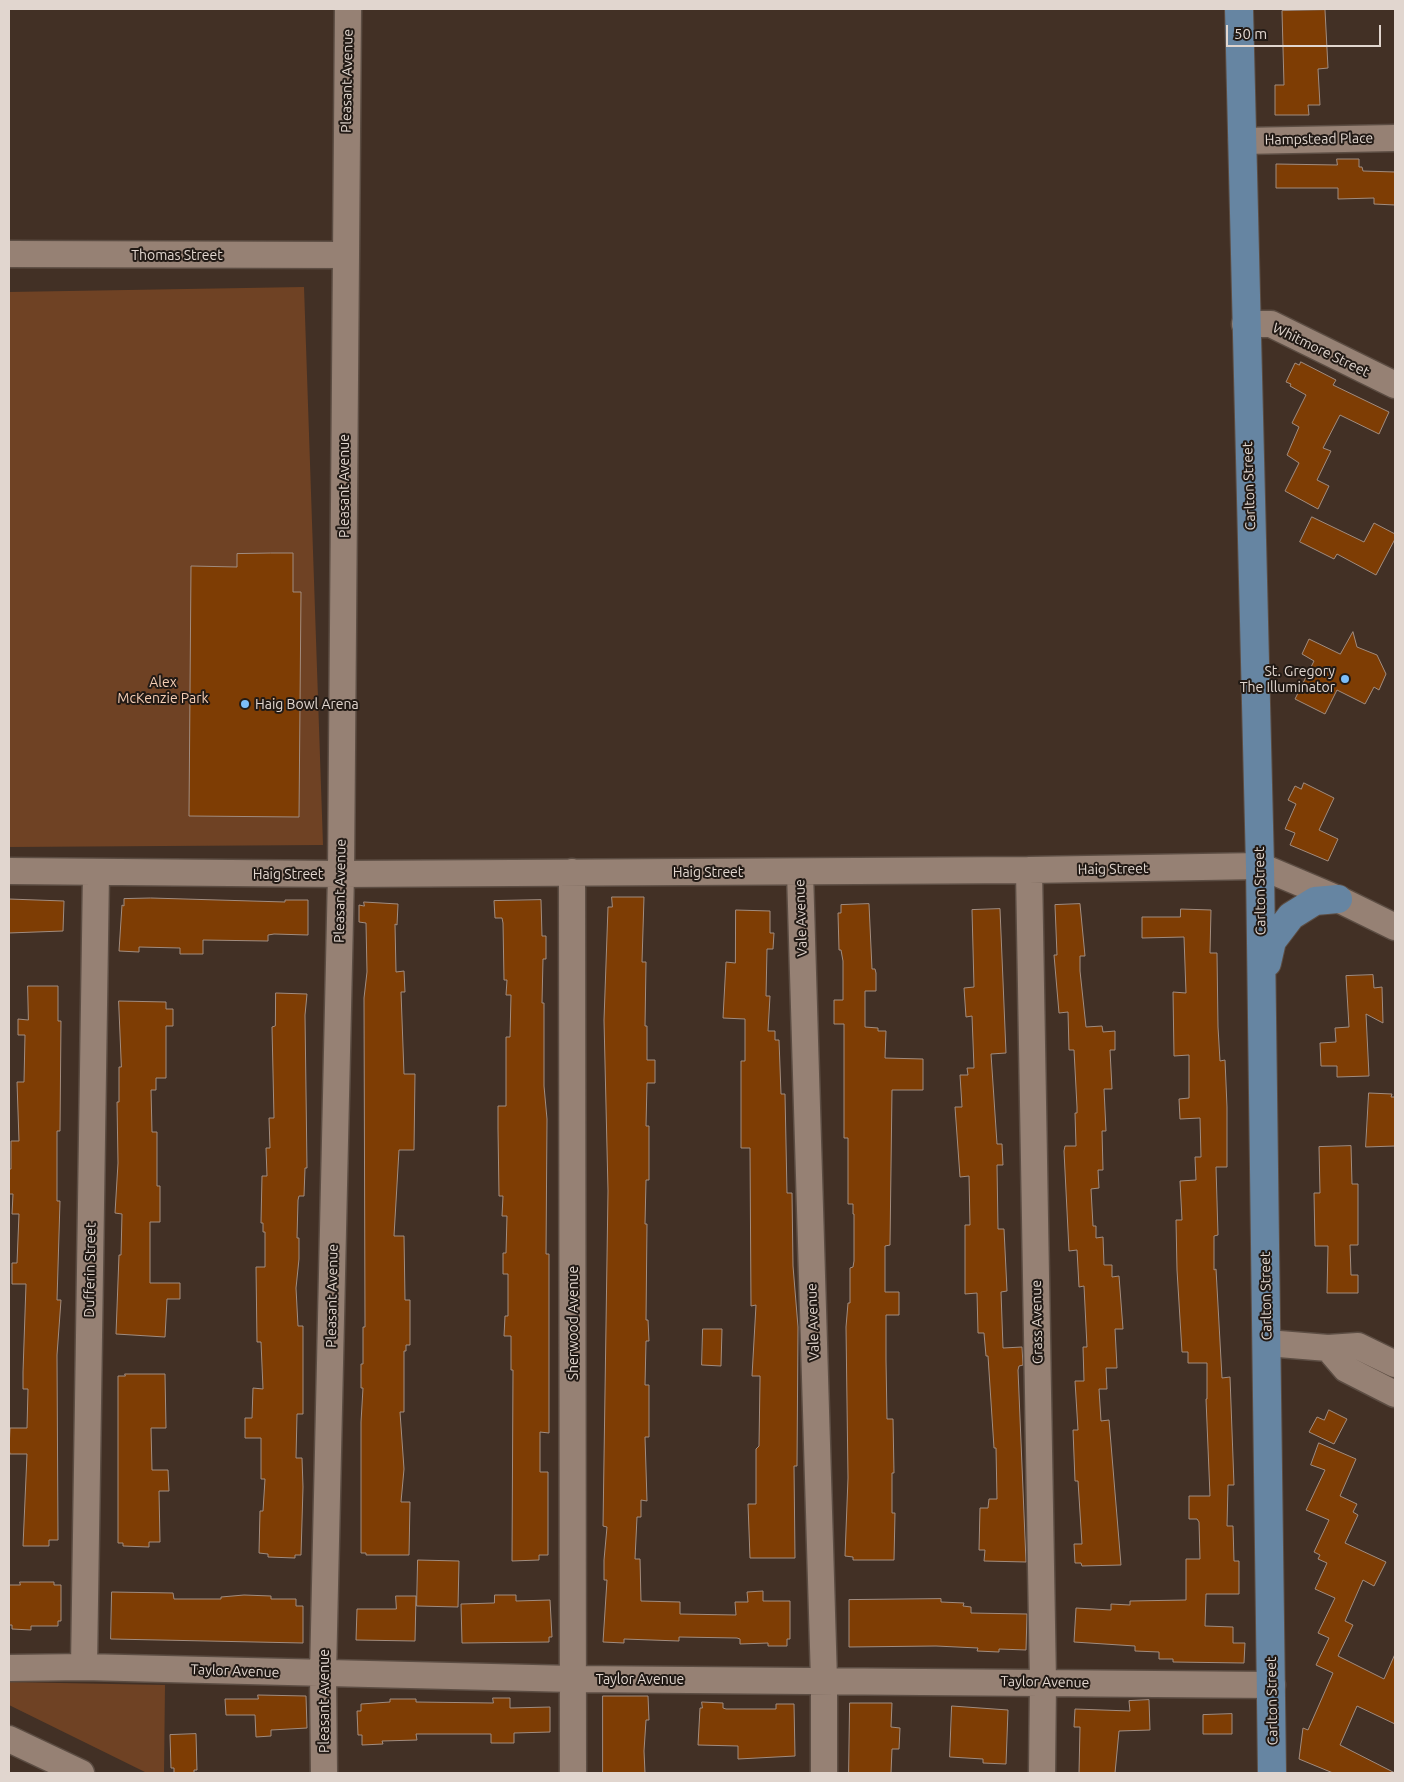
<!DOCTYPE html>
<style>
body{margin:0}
#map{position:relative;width:1404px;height:1782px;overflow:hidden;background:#423025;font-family:Ubuntu,sans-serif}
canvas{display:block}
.frame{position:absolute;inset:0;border:10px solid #e1d6cf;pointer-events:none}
.scale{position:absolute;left:1226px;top:25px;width:155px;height:22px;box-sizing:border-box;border:2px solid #e1d6cf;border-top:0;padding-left:6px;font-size:15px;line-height:18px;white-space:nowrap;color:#e1d6cf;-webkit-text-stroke:4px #221a15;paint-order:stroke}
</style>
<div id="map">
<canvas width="1404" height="1782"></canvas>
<div class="frame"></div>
<div class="scale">50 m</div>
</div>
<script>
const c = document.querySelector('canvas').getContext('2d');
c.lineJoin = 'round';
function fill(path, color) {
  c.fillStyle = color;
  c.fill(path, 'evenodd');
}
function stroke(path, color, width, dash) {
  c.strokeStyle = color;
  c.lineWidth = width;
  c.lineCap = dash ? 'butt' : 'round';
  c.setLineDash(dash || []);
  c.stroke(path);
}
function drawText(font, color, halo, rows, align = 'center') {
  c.font = font + ' Ubuntu,sans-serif';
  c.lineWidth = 4;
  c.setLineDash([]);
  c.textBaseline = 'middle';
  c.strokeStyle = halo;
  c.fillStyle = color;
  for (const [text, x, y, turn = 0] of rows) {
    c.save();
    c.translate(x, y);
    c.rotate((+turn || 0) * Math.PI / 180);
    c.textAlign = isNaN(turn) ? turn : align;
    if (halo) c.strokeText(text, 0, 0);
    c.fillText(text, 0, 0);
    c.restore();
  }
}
fill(new Path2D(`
 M304,287L323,845L9,847V292Z
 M9,1682L165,1685L164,1773H147L9,1705Z`), '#6f4224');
const building = new Path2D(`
 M1325,10L1328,68L1318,69L1320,105H1308L1309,115H1275V85H1284L1282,11Z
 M1337,159H1359V167H1362L1363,171L1395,172V205L1374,204V198L1338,199V188H1276V164L1337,165Z
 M1301,362L1336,380L1333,385L1389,412L1379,434L1340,415L1323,448L1331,451L1317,480L1329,486L1318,509L1285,491L1299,463L1287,455L1299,427L1292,423L1306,395L1290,386L1291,384L1286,382L1295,363L1299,365Z
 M1312,517L1364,542L1374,523L1395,534V539L1376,575L1337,554L1334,559L1300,542Z
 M271,553H293V592H301L299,817L189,816L191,566L237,567V554Z
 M1353,632L1357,647L1377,655L1386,674L1379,690L1374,687L1365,704L1337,690L1325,714L1295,699L1314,661L1302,654L1309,639L1340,654Z
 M1304,783L1334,798L1319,830L1338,839L1328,861L1290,845L1295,833L1285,829L1296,804L1288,800L1295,786L1301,789Z
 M612,897H644L642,962H646L645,1026H647V1060H655V1083H647L646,1126H649V1180H646L645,1224H647L646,1320H648L649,1341H646L645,1385H649V1437H645L647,1501L641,1500V1517H637L635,1559H640L641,1601L680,1602V1614L736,1615L735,1602H748L747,1592L763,1591V1601H790V1639H787V1646H768V1643L740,1644V1639L737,1638L679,1637V1641L624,1639V1643L603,1642L607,1580H604V1560L607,1527L603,1526L608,1191L604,1020L608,907H612Z
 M151,898L285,902V900H308V935L274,934L268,935V941L203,940V954H180V948L139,947V952L119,951L122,905L124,906V899Z
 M9,899L64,901L63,931L9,933Z
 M541,900L542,936H546V959H543L542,1003H544V1086L547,1119L546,1254H549V1433L540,1432V1472H548V1555H539V1560L512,1561L513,1370H511V1336H504L505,1316H508V1274H503V1253H506L507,1216H502L503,1196H499L498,1129V1106H506V1037H510L511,995H506L507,980H504L503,923L502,918H495L494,901Z
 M364,902L398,904L397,925L395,924L396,972L404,971L405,992H401L404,1074H415L414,1150H399L394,1236H404L405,1300H410V1345H406V1351H404V1412H400L404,1469L401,1502H410L409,1555H366V1553H361V1422L363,1388H361V1364H363V1327H365L364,998L367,972L366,923L359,922V905L364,906Z
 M869,904L872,969H875L876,973V991H865V1027L878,1028V1031H886L885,1058L923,1059V1090H892L890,1245L885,1246V1292H899V1315H886V1360L887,1419H893L894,1473H892V1513H895L894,1560H853V1557L845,1556L848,1478L846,1327L848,1303H850V1268L853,1267L854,1261V1214H853V1204H848V1138H844V1024H834V1000H843V961L841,950H839L838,913H841V905Z
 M1080,904L1085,956H1080V971L1086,1027L1102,1026L1103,1032L1115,1031V1050H1110L1112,1089H1104L1106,1131H1102L1103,1170H1098L1099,1188L1091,1189L1093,1226H1096V1238L1103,1237L1104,1265H1112V1277L1119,1276L1123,1329H1115L1117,1368H1106L1107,1389H1099L1101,1421L1109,1420L1121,1565L1082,1566L1081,1563H1075L1074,1544H1082L1078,1481H1075L1073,1430H1078L1075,1381H1084L1083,1347H1087L1084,1286L1079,1287L1077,1250L1069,1251L1064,1151L1065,1146H1076L1075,1113H1077V1107L1074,1050H1069L1068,1012L1059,1013L1054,955H1057L1055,905Z
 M1000,909L1006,1053L991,1054L997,1144H1002L1003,1165H997L998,1229H1004L1007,1291L1001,1292L1003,1348L1022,1347L1023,1365L1019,1366L1018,1370L1026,1562L984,1561L985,1550H979L980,1508H988L989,1499H997L996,1448H994L988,1356H986L984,1333H978L977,1293L965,1294V1225H970L969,1176L960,1177L955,1107H962L960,1075H968L967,1068H974L972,1016L966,1017L964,988L974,987L972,910Z
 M1181,909L1211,910L1210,953H1217L1218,1027L1220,1061L1225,1060L1227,1107V1167H1216L1218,1235L1214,1236V1270L1216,1269L1222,1378L1230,1377L1234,1485H1228L1227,1526H1233L1234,1561H1239V1594H1206L1205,1626L1233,1627V1643H1245L1244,1663L1173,1662V1659H1159V1652L1135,1651V1646L1074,1642L1076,1608L1111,1610V1604L1130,1605V1601L1186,1600V1559H1200L1199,1522L1197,1519H1189V1496H1210L1206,1399H1207V1363H1188V1352H1182L1177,1270L1176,1220H1182L1180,1181L1196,1180L1195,1157H1201L1200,1118L1180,1119L1179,1099L1189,1098V1055L1174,1056L1173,992L1186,993L1184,937L1142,938V917H1180Z
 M736,910L770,911V933H774L773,949H767L766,996H770L768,1031H775V1040H779L781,1094H785L787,1193H792L793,1266L798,1327L797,1466H794L795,1558H750L748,1504H756V1449L759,1446L760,1379V1376H752L756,1305L751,1306L750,1148H741V1061H745V1019L723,1018L726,962L735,963Z
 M1373,975L1374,988L1382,987L1383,1023L1366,1014L1369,1076L1337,1077V1066H1321L1320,1043L1336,1042L1335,1028L1349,1027L1346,976Z
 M28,986H58V1021H61L60,1131H57V1201H60L57,1300H61L57,1355L58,1540H49V1546H23L27,1454H10L9,1449L10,1428H27L28,1389H23V1372L26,1284H12V1263H17L19,1214H12L13,1194H9V1169H11V1141H19L17,1082H24L25,1035H18V1019L28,1020Z
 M276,993L307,994L305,1015L307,1168H305L304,1196H299L298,1200L297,1238H299V1259L296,1288L298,1326H303V1414H297L296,1458H302L303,1487L301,1555H295V1558L268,1557V1554L259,1553L260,1511H263L265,1479H261V1438H245V1418H252L253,1388L263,1389L261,1342H257L256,1267H265V1232H263V1223H261L262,1176H267L266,1148H270L269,1118H274L272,1027L275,1026Z
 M119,1001L166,1002V1009H173V1026H166V1078H156V1090H151L152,1132H157V1186H160V1222H150V1283H180V1299H167L165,1337L116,1334L119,1255H121L122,1214L115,1213L118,1163L117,1102H119V1067H121Z
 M1369,1093L1392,1094L1391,1097H1395V1146L1366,1147Z
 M1351,1146L1352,1184H1358V1245H1350L1351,1275H1358V1293H1327L1328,1246H1315L1314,1193H1320L1319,1147Z
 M703,1329H722L721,1366L702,1365Z
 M125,1374H165L166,1428H151L152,1470H168L169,1491H159L160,1542H149V1547L123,1546V1543H118V1376H125Z
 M1329,1410L1347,1419L1334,1444L1309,1432L1317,1417L1324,1420Z
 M1319,1443L1356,1459L1340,1496L1357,1504L1353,1512L1358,1515L1345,1543L1386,1562L1374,1586L1363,1580L1345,1621L1353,1625L1338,1656L1384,1679L1395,1654V1724L1357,1706L1340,1745L1395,1773H1333L1299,1759L1303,1728L1308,1730L1333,1673L1316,1665L1329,1638L1318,1633L1335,1598L1315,1589L1327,1563L1318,1559L1320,1555L1314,1552L1329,1520L1306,1510L1325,1470L1311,1465Z
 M418,1560L459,1561L458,1607L417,1606Z
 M20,1582H54V1585H61V1621H58V1626H31V1630L12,1629V1625H9V1585H20Z
 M112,1592L173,1593L174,1599H221V1597L244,1595L271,1596V1599H296V1606H303V1643L111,1639Z
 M495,1595H516V1601L550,1600L552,1637H549V1642L462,1643L461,1604L494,1603Z
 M396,1596H416L415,1641L356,1640L357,1609H396Z
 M941,1599V1602L964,1603L963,1606L971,1607V1613L1027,1614L1026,1650L999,1649V1652L977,1651L978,1648L936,1646L849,1647V1600Z
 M258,1695L306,1696L307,1728L271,1730V1736L256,1737L255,1715H226L225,1699H258Z
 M603,1696H648L649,1720H646L644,1751L645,1773H603Z
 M493,1698H510V1708L550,1707V1732L514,1733V1743H491V1734H416L417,1740L382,1741L383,1744L362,1745V1735H358L357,1711H361V1704L390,1702V1699H416V1702L493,1703Z
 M1149,1700L1150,1730L1119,1731L1115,1773H1079L1080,1727H1074L1075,1709L1130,1711L1129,1701Z
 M702,1702L723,1703V1708L726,1709H776V1704H794L795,1756L738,1759V1746L698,1745L700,1708H702Z
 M850,1703H892L891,1727L900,1728L899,1749H892L891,1773H849Z
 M952,1706L1008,1710L1006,1764L983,1763V1759L950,1757Z
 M1232,1714V1734H1203V1715Z
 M196,1734L197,1770H194V1773H174V1768H171L170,1735Z`);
fill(building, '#7e3d04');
stroke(building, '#a18c7f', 1);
const minor = new Path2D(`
 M1242,141L1395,138
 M9,254L345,255
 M1245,324H1271L1395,385
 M1029,870L1043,1682L1042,1773
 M9,871L341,874L1029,870L1260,866L1338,899L1395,927
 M572,872L573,1773
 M800,872L824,1680V1773
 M1267,1343L1328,1348L1358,1346L1395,1364
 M1328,1348L1346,1369L1395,1394
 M84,1667L96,873
 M9,1668L84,1667L573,1679L1272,1685
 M9,1739L81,1773
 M324,1773L323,1674L341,874L348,9`);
const major = new Path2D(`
 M1239,9L1260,866L1272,1773
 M1267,963L1272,941L1291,916L1315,901L1338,899`);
stroke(minor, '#5c4d43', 29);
stroke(major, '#5c4d43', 30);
stroke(minor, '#968174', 26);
stroke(major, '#6685a2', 28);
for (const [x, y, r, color] of [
 [1345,679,5,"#7cbef9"],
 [245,704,5,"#7cbef9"]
]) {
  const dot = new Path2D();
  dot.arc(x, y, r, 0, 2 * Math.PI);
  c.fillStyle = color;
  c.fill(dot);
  stroke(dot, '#221a15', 2);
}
drawText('14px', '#e1d6cf', '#221a15', [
 ["Pleasant Avenue",347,81,-89],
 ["Hampstead Place",1319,139,-1],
 ["Thomas Street",177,255],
 ["Whitmore Street",1321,350,26],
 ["Pleasant Avenue",344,486,-90],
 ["Carlton Street",1249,486,-92],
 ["Haig Street",1113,869,-1],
 ["Haig Street",708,872],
 ["Haig Street",288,874],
 ["Pleasant Avenue",340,891,-89],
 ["Carlton Street",1260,891,-91],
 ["Vale Avenue",801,918,-92],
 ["Dufferin Street",90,1270,-89],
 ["Pleasant Avenue",332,1296,-89],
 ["Carlton Street",1266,1296,-91],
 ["Vale Avenue",813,1322,-92],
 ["Grass Avenue",1037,1322,-91],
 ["Sherwood Avenue",573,1323,-90],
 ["Taylor Avenue",235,1671,2],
 ["Taylor Avenue",640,1679],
 ["Taylor Avenue",1045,1682,1],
 ["Pleasant Avenue",324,1701,-90],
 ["Carlton Street",1272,1701,-91]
]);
drawText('14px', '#e1d6cf', '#221a15', [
 ["St. Gregory",1335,671],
 ["The Illuminator",1335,687],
 ["Haig Bowl Arena",255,704,"left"]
], 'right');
drawText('14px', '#f5ceb5', '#221a15', [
 ["Alex",163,682],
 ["McKenzie Park",163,698]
]);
</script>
